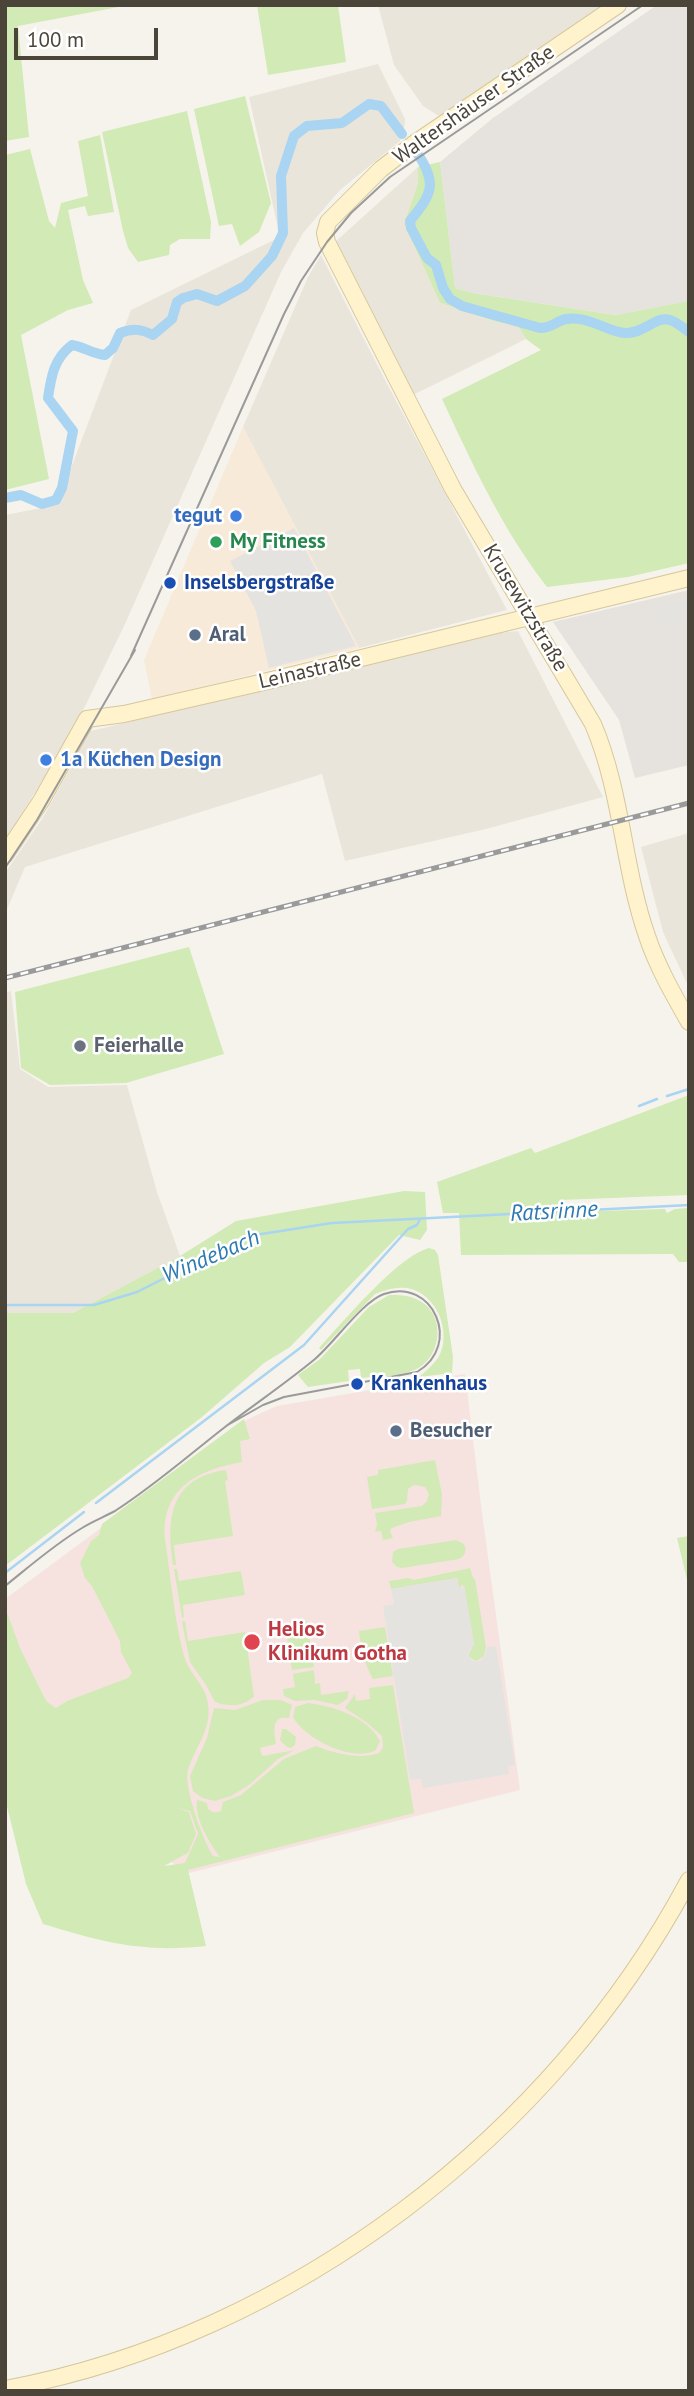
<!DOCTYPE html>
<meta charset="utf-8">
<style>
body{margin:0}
#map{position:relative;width:694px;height:2396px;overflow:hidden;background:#f6f3ec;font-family:"PT Sans",sans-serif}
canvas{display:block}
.frame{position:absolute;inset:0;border:7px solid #4b4439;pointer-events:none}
.scale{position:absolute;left:14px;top:28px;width:144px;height:32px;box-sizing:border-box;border:4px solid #4b4439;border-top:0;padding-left:9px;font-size:21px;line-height:24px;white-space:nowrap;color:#4b4439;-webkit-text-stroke:5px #fff;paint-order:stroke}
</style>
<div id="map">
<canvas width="694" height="2396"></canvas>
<div class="frame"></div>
<div class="scale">100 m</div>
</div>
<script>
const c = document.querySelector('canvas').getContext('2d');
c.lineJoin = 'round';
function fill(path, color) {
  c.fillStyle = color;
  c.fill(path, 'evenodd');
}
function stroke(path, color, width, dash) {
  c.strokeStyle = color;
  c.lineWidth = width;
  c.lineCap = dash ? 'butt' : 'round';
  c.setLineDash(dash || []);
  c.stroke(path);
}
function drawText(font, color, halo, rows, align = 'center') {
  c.font = font + ' "PT Sans",sans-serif';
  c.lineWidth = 5;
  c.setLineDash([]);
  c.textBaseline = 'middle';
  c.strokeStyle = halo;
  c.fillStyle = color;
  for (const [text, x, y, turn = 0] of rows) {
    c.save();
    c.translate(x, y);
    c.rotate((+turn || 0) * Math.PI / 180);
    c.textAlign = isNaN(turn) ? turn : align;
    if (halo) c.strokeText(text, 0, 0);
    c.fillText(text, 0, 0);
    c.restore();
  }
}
fill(new Path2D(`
 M378,5H605L439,116L423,106L394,65Z
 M378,64L405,119L404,130L400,141L340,190L303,233L281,272L125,624L74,729L5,841V515L57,505L131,310L280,237L249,97Z
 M418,167V183L404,224L440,303L497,322L518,326L526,339L413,395L334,243Z
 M321,255L385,380L507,610L359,648L243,427L308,277Z
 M518,631L603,797L486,829L345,861L322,774L25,867L5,914V873L42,819L91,731L500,633Z
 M689,833V988L663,932L641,847Z
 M11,991L20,1069L48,1087L127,1085L157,1192L180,1256L73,1313H5V993Z`), '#eae5da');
fill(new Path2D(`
 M243,427L359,648L152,699L144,660Z`), '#f7ead8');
fill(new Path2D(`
 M657,5H689V301L615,315L473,293L455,288L440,162L493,118Z
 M689,590V765L635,778L619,720L553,622Z`), '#e6e2dd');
fill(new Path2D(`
 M465,1374L482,1513L520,1790L189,1873L171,1862L188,1853L189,1812L177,1809L111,1833L71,1843L53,1840L36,1826L5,1685V1599L248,1419L277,1406Z`), '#f6e3e0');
fill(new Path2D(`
 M5,5H129L18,26L29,137L5,141Z
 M257,5H338L346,62L268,75Z
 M245,96L271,203L259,232L240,246L232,224L219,226L194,109Z
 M187,111L211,222L210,239H180L170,245L169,255L138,262L128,248L123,231L102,132Z
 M100,135L114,212L88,216L85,206L68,210L83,280L93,303L68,310L21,335L49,479L5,490V155L30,149L49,221L55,228L61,203L88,196L78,141Z
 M440,162L455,288L473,293L615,315L689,301V563L628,577L547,587C502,529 473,465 442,399L541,350L526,339L518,326L497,322L440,303L404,224L418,183V167Z
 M189,947L224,1054L126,1083L50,1085L21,1068L15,992Z
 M689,1095V1195L560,1200L566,1212L665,1209L667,1213L675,1209L689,1208V1262H679L673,1254L461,1255L459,1213H443L437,1182L531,1148L535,1153Z
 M404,1191L425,1192L427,1230L420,1240L399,1235L290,1347L264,1363L202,1417L5,1566V1313H73L180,1256L236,1221Z
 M429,1248L435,1250L438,1255L453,1357L452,1373L419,1377C426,1371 433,1365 438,1358C453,1333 437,1293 407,1288C396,1287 385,1290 375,1294L321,1350L319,1348C343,1322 398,1256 429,1248Z
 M389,1295C398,1295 408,1295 416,1299C444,1310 444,1351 420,1367C404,1377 380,1376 361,1378L360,1369L348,1370L349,1381L308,1387L298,1375L320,1359L369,1307Z
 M244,1419L250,1439L240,1441L242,1462C199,1470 161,1487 165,1539C171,1578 174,1619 184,1656C189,1674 206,1685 208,1704C212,1730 195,1747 188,1770C183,1785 203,1841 213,1856L220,1857C209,1842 194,1818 197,1800L207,1803L208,1809C213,1813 216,1813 221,1811L223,1802L241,1795L284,1759L316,1746C333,1753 360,1760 379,1753L383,1747L382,1736L366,1722L345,1708L355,1694L356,1701L370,1699L369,1688L393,1685L414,1813L188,1870L206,1946C142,1953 103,1942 43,1924L26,1884L5,1798V1613L8,1615L20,1648L43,1695L47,1702L56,1708L67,1701L128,1678L132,1673L121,1652L120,1641L92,1586L85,1578L80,1563L91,1541L99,1535L102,1524ZM177,1808L190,1811L198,1834L185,1863L164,1866L188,1853L196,1834L189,1812Z
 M435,1460L442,1494L441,1516L409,1522L392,1528L390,1531L393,1538L383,1540L381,1531L375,1532L377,1524L375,1513L422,1506L427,1501L429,1494L425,1487L414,1485L408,1489L407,1501L405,1504L372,1509L367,1477L378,1475V1470Z
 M226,1470L228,1480L225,1481L233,1536L174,1545L176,1565H173C166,1518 170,1478 226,1470Z
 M689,1536V1588L677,1538Z
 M456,1540L464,1544C467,1551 465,1556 459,1559L402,1568L397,1567L392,1562L393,1552L398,1549Z
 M470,1568L473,1578L475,1579L486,1647L484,1656L476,1661L469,1657V1653L474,1644L464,1586L462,1585L459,1589L457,1578L391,1589L389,1581L408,1578L414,1580Z
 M174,1569H177L179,1581L241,1571L245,1595L183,1605L184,1617L182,1618Z
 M185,1621L188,1641L245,1632L254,1697C241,1707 230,1707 215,1702L206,1685L190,1662L182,1622Z
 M307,1621L314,1667L292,1670L285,1624Z
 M385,1627L393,1676L373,1679C365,1666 361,1647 359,1631Z
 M314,1670L315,1684L320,1683L321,1695L349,1691L347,1699L338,1705L314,1700L295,1701L284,1696L283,1689L295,1687L293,1674Z
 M263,1700H281L292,1705L289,1718C271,1714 274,1732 276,1744L260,1748L262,1756L295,1750L278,1759L249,1785L231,1796L215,1801L202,1798L193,1791L190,1776L207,1738L214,1708L235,1710Z
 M308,1703C333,1706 368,1717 380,1741L376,1750C353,1763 305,1739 293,1717L295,1707Z
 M282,1729H286L296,1737L295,1745L291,1748L287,1747L280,1740Z`), '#d2eab5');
fill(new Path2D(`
 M294,528L356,646L269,668L256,611L230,561Z
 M689,598V623L662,630L656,606Z
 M457,1578L459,1589L464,1586L474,1644L468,1652L470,1659L475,1662L480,1661L486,1654L487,1647L496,1646L515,1765L508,1766L509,1774L423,1788L421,1779L410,1780L383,1606L394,1604L391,1589Z`), '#e5e3e0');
stroke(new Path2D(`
 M667,1096L689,1089
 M639,1106L657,1099
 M5,1305H94L137,1292L234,1243L255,1235L332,1223L689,1205
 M96,1503L304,1345L408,1229L417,1225L420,1219
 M5,1573L84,1512`), '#a9d4f2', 2.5);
stroke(new Path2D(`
 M417,153C438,183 432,194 410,221L411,228L427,258L436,265L443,288L450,299L462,306L540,328C552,328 556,321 566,319C587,315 608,332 625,333C644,334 657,315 670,320C677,322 683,328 689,332
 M5,498L21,495L42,504L56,500L62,488L73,431L48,398C51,377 54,358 72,345C84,347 93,354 105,355L113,348L120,333C133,328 141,329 153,335L172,319L177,302L183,298L197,294L217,301L245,286L272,256L283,233L281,176L294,136L307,126L342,123L369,104L381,106L402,134`), '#a9d4f2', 10);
const secondary = new Path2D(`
 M618,5L415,143L381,169L328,222L325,233L327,242L453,489L593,724C622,792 623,867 647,936C657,966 673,994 689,1022
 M5,855L41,801L87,719L124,714L255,684L689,578
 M5,2389C291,2336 553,2135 689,1880`);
stroke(secondary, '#d6c79b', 18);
stroke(secondary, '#fff3cd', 16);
stroke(new Path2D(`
 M131,656L284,314L301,281L327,242L351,213L390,177L643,5
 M5,868L37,820L135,650
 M5,1586C30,1566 55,1544 82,1528C93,1521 104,1517 115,1511C154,1486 189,1455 225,1427C255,1404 286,1383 315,1359C334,1343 363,1301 384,1294C433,1277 463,1345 417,1372L284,1397L263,1405L226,1426`), '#9a9a9a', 2);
const rail = new Path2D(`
 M5,978L689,803`);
stroke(rail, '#9a9a9a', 5);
stroke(rail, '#fff', 2.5, [8]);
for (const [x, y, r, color] of [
 [236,516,7,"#3f7fe0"],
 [216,542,7,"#2e9e5b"],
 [170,583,7,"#1a4fb4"],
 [195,635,7,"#5c6f8a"],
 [46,760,7,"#3f7fe0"],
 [80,1046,7,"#6b7280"],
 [357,1384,7,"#1a4fb4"],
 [396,1431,7,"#5c6f8a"],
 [252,1642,9,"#e0444e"]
]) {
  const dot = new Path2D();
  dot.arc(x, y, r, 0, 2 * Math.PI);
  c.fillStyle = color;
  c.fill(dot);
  stroke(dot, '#fff', 2.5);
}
drawText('21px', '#4b4439', '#fff', [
 ["Waltershäuser Straße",474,105,-35],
 ["Krusewitzstraße",525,608,59],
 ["Leinastraße",310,671,-13]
]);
drawText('bold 21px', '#366cbe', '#fff', [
 ["tegut",222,516],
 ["1a Küchen Design",60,760,"left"]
], 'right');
drawText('bold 21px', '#27864d', '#fff', [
 ["My Fitness",230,542]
], 'left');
drawText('bold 21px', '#164399', '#fff', [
 ["Inselsbergstraße",184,583],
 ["Krankenhaus",371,1384]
], 'left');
drawText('bold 21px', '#4e5e75', '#fff', [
 ["Aral",209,635],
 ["Besucher",410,1431]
], 'left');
drawText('bold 21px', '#5b616d', '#fff', [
 ["Feierhalle",94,1046]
], 'left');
drawText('bold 21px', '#be3a42', '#fff', [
 ["Helios",268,1630],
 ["Klinikum Gotha",268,1654]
], 'left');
drawText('italic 23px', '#2e7ab2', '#fff', [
 ["Ratsrinne",554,1212,-3],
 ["Windebach",211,1257,-23]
]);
</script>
